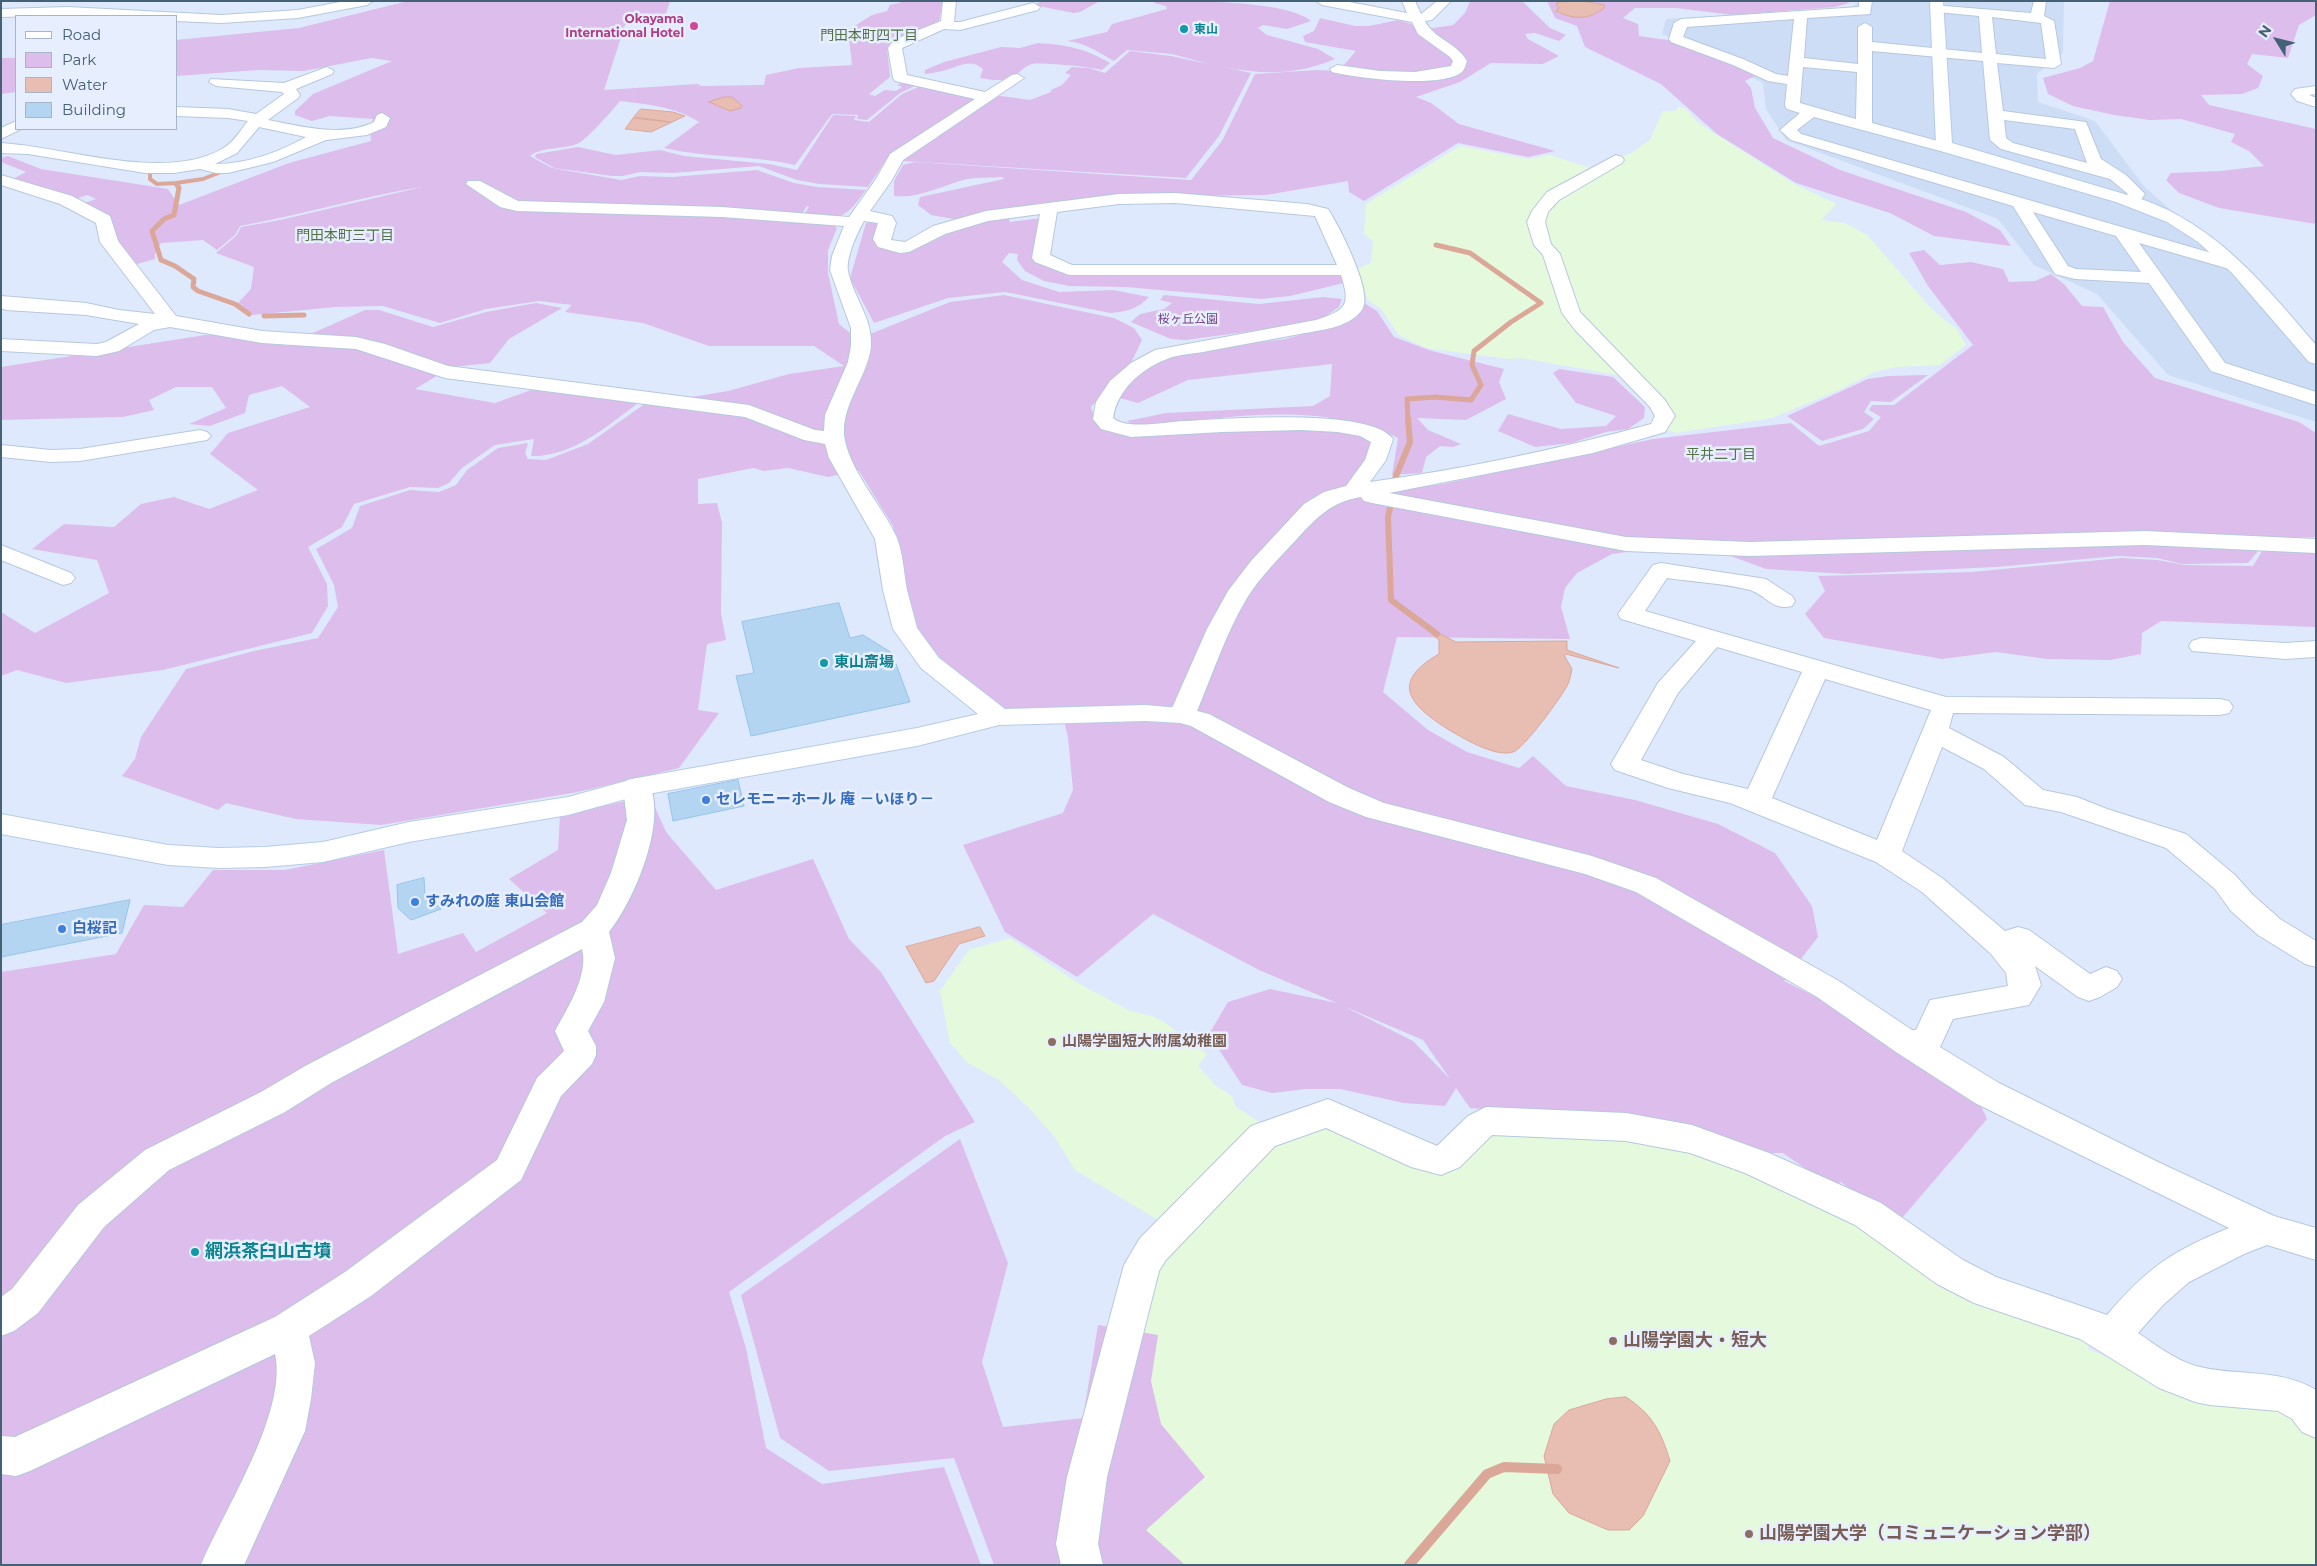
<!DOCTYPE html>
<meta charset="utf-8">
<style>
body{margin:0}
#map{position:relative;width:2317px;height:1566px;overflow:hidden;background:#dfe9fe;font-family:Montserrat,sans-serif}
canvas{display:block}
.frame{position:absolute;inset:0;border:2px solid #456176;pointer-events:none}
.legend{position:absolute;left:15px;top:15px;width:162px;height:115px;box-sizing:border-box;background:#e7efff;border:1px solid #a6b6c8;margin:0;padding:6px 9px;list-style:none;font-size:15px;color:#456176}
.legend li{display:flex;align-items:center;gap:10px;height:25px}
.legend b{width:25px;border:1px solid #a6b6c8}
.north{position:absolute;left:2252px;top:15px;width:50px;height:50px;-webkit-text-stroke:4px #e7efff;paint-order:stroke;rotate:306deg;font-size:14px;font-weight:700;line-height:20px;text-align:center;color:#456176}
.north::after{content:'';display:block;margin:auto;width:18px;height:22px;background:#456176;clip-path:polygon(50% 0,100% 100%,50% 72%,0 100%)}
</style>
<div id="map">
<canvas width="2317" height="1566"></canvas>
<div class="frame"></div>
<ul class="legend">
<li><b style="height:6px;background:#fff"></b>Road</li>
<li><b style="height:14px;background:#dcbdec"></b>Park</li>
<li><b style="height:14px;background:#e8beb3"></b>Water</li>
<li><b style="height:14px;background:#b3d5f2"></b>Building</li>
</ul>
<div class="north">N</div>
</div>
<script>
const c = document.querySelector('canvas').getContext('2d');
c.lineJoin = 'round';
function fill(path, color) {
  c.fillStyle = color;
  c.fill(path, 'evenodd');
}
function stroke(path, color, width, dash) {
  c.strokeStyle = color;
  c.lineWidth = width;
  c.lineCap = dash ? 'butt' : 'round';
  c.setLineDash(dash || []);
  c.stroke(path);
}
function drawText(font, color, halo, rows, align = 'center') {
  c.font = font + ' Montserrat,"Noto Sans JP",sans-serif';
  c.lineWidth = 5;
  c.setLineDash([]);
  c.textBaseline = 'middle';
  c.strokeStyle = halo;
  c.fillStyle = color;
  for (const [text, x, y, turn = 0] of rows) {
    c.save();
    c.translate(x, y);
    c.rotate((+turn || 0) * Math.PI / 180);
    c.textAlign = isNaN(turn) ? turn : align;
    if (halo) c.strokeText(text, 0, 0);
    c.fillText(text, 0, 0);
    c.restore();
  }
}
fill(new Path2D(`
 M1859,1H2064L2063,53L2037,74L2038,102L2095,121L2143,185L2316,342V422L2168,375L2097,294L2034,265L1998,219L1786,140L1766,109L1763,83L1662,34L1666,19L1852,8Z`), '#cdddf6');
fill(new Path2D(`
 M1679,107L1686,109L1696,121L1706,128L1796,185L1837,204L1821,220L1845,223L1867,235L1929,306L1943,319L1957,329L1966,345L1940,365L1896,367L1874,372L1839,390L1772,418L1676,433L1648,423L1654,417L1651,407L1617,375L1521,358L1509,359L1426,348L1399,335L1381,309L1368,300L1355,270L1371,263L1373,241L1364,234L1366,204L1460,146L1529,159L1549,155L1594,169L1615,158L1630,154L1650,140L1663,111H1675Z
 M1010,938L1078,983L1130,1011L1152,1016L1164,1022L1207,1054L1198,1066L1215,1085L1232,1096L1236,1107L1262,1124L1163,1223L1075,1170L1054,1136L1028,1107L999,1080L968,1063L950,1043L940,991L969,950Z
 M1327,1125L1412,1164L1498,1131L1650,1138L1707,1152L2089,1333L2088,1349L2204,1398L2263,1399L2305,1419L2316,1439V1565H1097L1156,1262L1264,1148Z`), '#e5fadc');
fill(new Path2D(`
 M408,1H670L664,20L625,25L604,90L698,84L701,86L764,85L766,75L799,68L852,65L848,30L872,15L887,11L890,5L906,1H943L939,21C926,30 893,35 887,48L890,77L869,94L875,96L885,90L896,91L902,87L897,85L905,81L919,84L900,93L867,120L857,119L858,115L832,114L795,165C752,155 707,158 664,148L699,122C676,107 647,104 620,101C612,111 589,137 579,143C564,150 543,146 530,156L552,168L621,180L640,176L672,177L757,170L794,183L817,187L866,190C842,223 841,217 803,216L809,207L807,206L798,220L832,224L837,228L828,250V273L839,324L850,333L870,334L950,302L1004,295L1114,318L1134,328L1142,340L1131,363L1091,407L1096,423L1127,433L1327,429L1360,432L1371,439L1370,454L1358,472L1389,491L1443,484L1653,439L1791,423L1819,446L1869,431L1881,417L1869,410L1872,405H1894L1973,345L1928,286L1909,253L1924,250L1940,265L1971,262L2003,269L2009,282L2035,281L2051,274L2064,284L2082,306L2103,307L2123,342L2155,378L2299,422L2316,433V537L2269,538L2248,563L2182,564L2157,558L2118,556L1996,567L1847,574L1766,569L1695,543L1612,554L1577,573L1565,588L1561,607L1570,639L1397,637L1383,692L1428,730L1467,752L1519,768L1533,756L1566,786L1635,800L1718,824L1775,853L1812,906L1818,937L1784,981L1856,1017L1936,1079L1980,1104L1987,1119L1896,1225L1841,1182L1832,1187L1783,1153H1767L1648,1121L1470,1108L1456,1088L1445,1106L1404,1103L1340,1089H1306L1272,1093L1242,1085L1209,1034L1228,1002L1270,989L1337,1003L1259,970L1153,914L1077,977L1005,932L963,845L1063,813L1073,790L1068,737L1061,709L1045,707L1005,710L948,669L923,643L910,614L893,526L859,471L828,477L788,468L764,471L753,468L698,479V504L717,503L722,523L721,613L726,640L707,644L698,710L719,713L679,768L578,792L381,825L296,819L226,803L218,810L122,776L135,759L141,737L186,669L254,651L318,638L338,607L334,585L316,549L352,528L360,506L410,490L439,492L456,485L467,470L498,448L528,443L525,453L528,459L546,460L588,444L643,405L728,391L789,374L844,366L814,346H709L643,323L565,312L572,305L539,301L486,309L440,323L383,306L336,307L252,315L238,303L251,289L254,267L216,253L237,235L241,227L280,220L422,187C360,197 301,215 240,226L235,235L217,250L203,240L161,243L155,254V259L137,264L130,262L82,204L96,199L87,195L73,200L13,179L26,172L1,162V158L8,156L41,169L168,189L179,205L289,163L371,141L370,132L373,119L330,116L312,121L295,115V111L313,94L392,61L371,58L304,71L258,70L176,76V40L299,28ZM1343,1006L1423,1040L1450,1079L1413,1041Z
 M1042,1H1098V2L1080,12L1074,13L1033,5Z
 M1155,1C1189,1 1286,0 1311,21L1287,29L1263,25L1258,28L1267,35L1318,49L1335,59C1297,75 1264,75 1224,67L1251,73L1219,136L1186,178L886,160L868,187L819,184L797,180L759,166L673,173L640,172L623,176H612L554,168L535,157L536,154L578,147L616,155L660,150L684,156L769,164L797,170L833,115L856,116L854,120L869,122L902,94L923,85L1030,100L1051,92V90L1062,85L1071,75L1065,73L1072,67L1089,68L1105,73L1130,51L1171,56L1209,64L1172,54L1127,50L1114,61C1098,52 1086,43 1067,41L1107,32L1112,24L1167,9L1166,6L1154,3Z
 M1470,1H1522L1550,28L1566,35L1559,41L1535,33L1525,34L1528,39L1559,56L1543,64L1491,63L1460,82L1416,97L1431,103L1459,124L1555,151L1528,157L1458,143L1364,201L1349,192L1348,181L1266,195L1164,196L959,220L931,215L918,205L920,197L1004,179L1002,177C991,178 978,177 967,179C943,185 919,199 894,196V181L903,165L915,162L1191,180L1222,141L1255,74L1317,70L1335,71L1344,65L1356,51L1305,42L1303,36L1314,31L1320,18L1355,26H1369L1398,20L1427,29L1453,25L1465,13Z
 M1547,1H1579L1566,2L1559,8L1558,13C1577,16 1581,21 1599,12L1597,3L1584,1H1848L1849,3L1835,7L1733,15L1676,8H1635L1623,18L1638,24L1639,36L1675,41L1739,66L1755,76L1745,81L1751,88L1755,108L1773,138L1840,170L1966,212L2000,230L2011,246L1934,236L1890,213L1796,183L1717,134L1661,84L1585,47L1577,26L1555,18Z
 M2110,1H2316V15L2299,25L2288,58L2252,54L2247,64L2263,76L2258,88L2242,94L2201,95L2209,105L2316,129V224L2219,208L2179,193L2166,180L2171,173L2220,171L2264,166L2249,151L2231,142L2235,134L2181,119L2150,120L2114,115L2073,106L2048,94L2043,78L2080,68L2093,61Z
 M1038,43C1067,45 1084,48 1110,63L1102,70C1091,67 1043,62 1032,64C1022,67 1019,74 1011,80H993L980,78L983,69C971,58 959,66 946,70C939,72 932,73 925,74V70L944,62L1001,47L1020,48Z
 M1,58H16V92L1,94Z
 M1008,215L1010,222L1041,218L1033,260L1066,273L1174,275L1341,273L1344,283L1290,296L1261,299L1126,287L1069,286L1044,281L1025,271L1017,260L1018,254L1009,253L1002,262L1022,280L1059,292L1113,290L1149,297C1138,309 1125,312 1110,313L1005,292L948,298L874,323L850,278L866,223L876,221L880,223L876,240L878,247L894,251L953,229Z
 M1164,295L1259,304L1323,297L1342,299L1339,307L1323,318L1289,326L1186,340L1171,339L1131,322L1140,314L1164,309L1172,303L1160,300Z
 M536,303L562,308L509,339L490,363L452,367L415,389L495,403L534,389L641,401C608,425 574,457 531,456L534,439L495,445L462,468L449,483L438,488L410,487L354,504L342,527L308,547L327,584L328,606L312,633L163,670L66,683L17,670L1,676V612L35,633L109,593L97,560L32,549L64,524L114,527L141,504L174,497L209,509L258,490L210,454L228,433L310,407L282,386L249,395L245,413L210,426L189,424L226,408L212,387H176L149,400L154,410L123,417L1,420V367L205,335L306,336L365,310H379L433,327L486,312Z
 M1364,303L1377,311L1394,337L1432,351L1504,369L1499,382L1506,399L1466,420L1417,418L1428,430L1461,444L1453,447L1440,446L1426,457L1422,473L1392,475L1398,438C1319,399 1223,418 1138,427L1127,421L1166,413L1313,406L1330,396L1332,364L1188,380L1138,403L1116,397L1145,370L1167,358L1208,349L1285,339L1345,323Z
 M1559,369L1613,377L1645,407L1644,418L1628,429L1606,432L1571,443L1535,447L1498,431L1508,414L1561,429L1606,426L1616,416L1576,403L1553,373Z
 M1928,375L1891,402L1871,401L1864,412L1874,419L1863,429L1822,441L1787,416L1868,379L1888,376Z
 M2264,548L2316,551V627L2161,621L2142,633L2141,654L2110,660L2047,659L1996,652L1942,659L1824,638L1805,614L1825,591L1818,576L1971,572L2121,558L2157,560L2185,565L2253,566Z
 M650,796L666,832L716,890L813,859L849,939L881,972L975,1122L945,1136L729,1292L746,1348L766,1448L822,1484L944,1467L981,1565H1V972L116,954L144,905L183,907L213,870H285L384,850L398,954L463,933L476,952L547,913L509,879L558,850L560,815Z
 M960,1139L1008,1263L982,1362L1003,1427L1083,1418L1098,1325L1158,1335L1151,1381L1161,1424L1205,1477L1146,1530L1185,1565H994L954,1458L829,1471L780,1438L741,1295Z`), '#dcbdec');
const water = new Path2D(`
 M1584,1L1604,5L1605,7C1590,20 1574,20 1556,11L1559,8L1556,4L1560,2Z
 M724,97H732L742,106L741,108L730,111L709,102Z
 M641,109L673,112L685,116L651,132L625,129L633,118L670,122L634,117Z
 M1435,631L1456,642L1567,641V650L1619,668L1566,654L1564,655L1572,669C1571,674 1570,679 1568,684C1563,695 1523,750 1513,752C1495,758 1461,737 1446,728C1409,704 1390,682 1439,654V640L1431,633Z
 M980,927L985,936L959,944L934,981L926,983L906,947Z
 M1626,1397C1652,1414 1661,1431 1670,1461L1643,1516L1629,1530H1608L1569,1513L1553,1494L1544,1456L1554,1424L1569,1410L1606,1399Z`);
fill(water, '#e8beb3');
stroke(water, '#dba798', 1);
stroke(new Path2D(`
 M144,170L150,171V179L157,184L176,183L178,186
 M176,183L203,179L226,170`), '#dba798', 4);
stroke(new Path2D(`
 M177,185L179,188L174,215L164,219L152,231L161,260L175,266L194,279L193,287L198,291L235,304L249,314
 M264,316L304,315
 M1408,420L1407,399L1435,397L1471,400L1481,385L1472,365L1474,351L1511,322L1541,303L1470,253L1436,245`), '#dba798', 5);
stroke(new Path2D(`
 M1394,481L1410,442L1408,419
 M1391,503L1388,517L1391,600L1437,634`), '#dba798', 6);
stroke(new Path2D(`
 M1409,1565L1487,1474L1504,1467L1557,1469`), '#dba798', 10);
const building = new Path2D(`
 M839,603L850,638L863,635L892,653L910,702L751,736L736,676L754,673L742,622Z
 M738,780L744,806L673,821L668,794Z
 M424,878L425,895L441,909L411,920L398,908L397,885Z
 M130,900L122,933L1,957V925Z`);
fill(building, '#b3d5f2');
stroke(building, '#94c3e9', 1);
const street = new Path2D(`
 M345,1H373L367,5L298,18L221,23L176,21V16L68,15L1,17V9L68,7L221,15L298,10Z
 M943,1H956L954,22H960L1033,3L1040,7L1038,10L960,30L944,29L902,48L907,75L985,92L1012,75L1017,74L1024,78L903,160L892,180L870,211L892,216L896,223L891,240L905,242L933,226L986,211L1119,194L1175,193L1307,204L1328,209C1339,226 1372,290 1363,308C1353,326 1324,330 1305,333C1273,339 1240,345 1208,351C1195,354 1179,354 1167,359C1141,369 1117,390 1113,418C1126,430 1167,422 1184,421C1222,419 1371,407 1393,439L1386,460L1370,482C1465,469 1559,449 1651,424L1655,416L1650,407L1575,330L1562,313L1543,255L1534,245L1527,222L1532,211L1547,192L1616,155L1622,157L1624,160L1622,163L1559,200L1548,212L1545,222L1551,244L1560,254L1580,312L1665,400L1675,416L1665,432L1593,453L1389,493L1626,537L1750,542L2145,531L2316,539V553L2145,545L1750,556L1626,551L1372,503L1364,501L1361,497C1332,501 1315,519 1296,540C1279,558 1260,577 1247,598C1226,633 1213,673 1197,711L1209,714L1349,788L1384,803L1592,856L1656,878L1839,981L1912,1030H1916L1930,1000L2008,986L2006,973L1991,954L1922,892L1876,862L1730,803L1668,788L1615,770L1611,764L1658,683L1696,641L1621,619L1618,614L1653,565L1661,563L1766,579L1792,596L1795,601L1792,606C1772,611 1766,595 1750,590C1724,583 1694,582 1667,578L1645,611L1946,697L2220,699L2229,701L2233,707L2229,713L2220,715L1953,713L1949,728L2004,757L2043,790L2077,797L2107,809L2186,834L2235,875L2253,895L2280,919L2316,941V967L2305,964L2258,935L2231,911L2215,889L2166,848L2061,812L2025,805L1984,769L1942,747L1902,851L1942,878L2005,931L2018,927L2029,930L2090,974L2106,967L2117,971L2122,979L2117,987L2100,997L2089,1001L2078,997L2035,966L2041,985L2029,1005L1953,1019L1940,1047L1999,1083L2160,1163L2274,1216L2316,1228V1260L2267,1245L2244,1254L2189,1282L2163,1305L2138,1333C2156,1345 2175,1360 2196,1366C2236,1377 2278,1367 2316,1390V1438L2302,1432L2292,1419L2278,1411L2210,1405L2195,1402L2159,1388L2080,1339L1974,1303L1937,1284L1855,1225L1745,1173L1690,1153L1626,1141L1492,1135L1460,1167L1441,1175L1411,1167L1326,1128L1275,1146L1166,1260L1159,1271L1107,1477L1098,1544L1103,1565H1061L1056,1544L1067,1477L1124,1265L1140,1238L1251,1126L1328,1099L1437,1146L1468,1116L1486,1107L1626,1113L1692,1125L1769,1153L1881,1203L1963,1260L1996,1277L2107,1315C2147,1268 2172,1251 2229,1228L1975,1103L1896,1052L1817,997L1636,892L1585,874L1366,817L1329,802L1191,726L1173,721L1169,715L1207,629L1228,591L1251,561L1304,504L1324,492L1346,486L1365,460L1371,442L1360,436L1338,432L1302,430L1222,432L1131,437L1101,429L1093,419L1096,402L1110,381L1131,363L1155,350L1316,320C1346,310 1351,306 1341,275H1069L1035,262L1032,258L1040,214L988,221L945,234L909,252L900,253L878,247L873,239L878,223L864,221C857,233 846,257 848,271C853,297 873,318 871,347C867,379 838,408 845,441C853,476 882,505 897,538C903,553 904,574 907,590L903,595L895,597L887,595L883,590L875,539L829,458L825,444L804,440L745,417L445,378L356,349L262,343L170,327L154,330L119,351L97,356L1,351V339L97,344L106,342L139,324L86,315L6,310L1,308V296L86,303L119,310L155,314L100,242L96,223L60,204L1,185V175L72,196L110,216L118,241L176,316L262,331L356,337L385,344L448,366L749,405L815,430L824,431L825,415L848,362L851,346V328L830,270L832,256L844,226L722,217L517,211L500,207L466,184L468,181H480L518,201L722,207L849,217L876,179L890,154L975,99L895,81L893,78L888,48L894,40L941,21ZM1175,203L1315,216L1337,265H1072L1050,255L1057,212L1119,204ZM1717,647L1802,672L1748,789L1683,774L1641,760L1678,693ZM1825,679L1931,710L1877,840L1772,798Z
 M1316,1H1344L1407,13L1402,1H1415L1421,14L1437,1H1451L1432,20L1425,21C1434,39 1457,43 1467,61C1466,64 1465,69 1462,72C1442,89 1357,78 1332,72L1330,69L1337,65L1380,71L1415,72L1451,66L1453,61L1450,57L1418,34L1412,22L1322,5Z
 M1859,1H1872L1870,14L1807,18L1804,58L1858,64V27L1865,23L1872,27V42L1982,53L1979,16L1937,12L1930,8L1932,5L2031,13L2034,1H2046L2044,16L2054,21L2061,64L2054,68L1997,63L2003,111L2086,122L2101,159L2126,175L2145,194L2137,205H2125L2123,201L2128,194L2110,179L2001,149L1990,140L1983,61L1872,51V123L1956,146L1958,149L1956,152H1944L1814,117L1797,130L1801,134L2239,261L2242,265L2239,269L2233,270L2139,243L2225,363L2316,392V405L2211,371L2149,283L2075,279L2055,274L2013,206L1791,140L1780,130L1800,113L1787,109L1785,106L1787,84L1768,81L1733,65L1671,42L1669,39L1674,23L1681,19L1859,7ZM1992,17L2041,23L2046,59L1996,54ZM1794,19L1788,76L1776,74L1743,59L1683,37L1687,27ZM1803,67L1857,72L1856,119L1800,103ZM2004,120L2075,129L2087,163L2013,143L2006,138ZM2033,212L2116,236L2141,272L2076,269L2068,266Z
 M327,67L334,71L332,74L296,89L300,95L298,98L268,120C300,126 343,138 374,122L377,115L382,113L390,118L386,127L367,135L326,140L273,162L228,173H216L200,169L174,173H145L28,154L1,153V143C66,147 164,182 222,149C233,143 240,131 248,121L228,118L176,116V107L228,109L256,114L284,94L282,92L216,86L209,82L211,79L284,83ZM259,127L306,137C279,152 247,164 215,164L237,153Z
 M2316,86V94L2309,95L2316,98V107L2297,101L2291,94L2295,89Z
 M16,121V129H21L1,139V128Z
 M200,430L207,432L211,436L207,440L80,461L51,462L1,457V445L51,450L80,449Z
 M1,545L71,573L75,578L71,583L63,585L1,560Z
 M2201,638L2285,643L2316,641V657L2285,659L2192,651L2189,646L2192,641Z
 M637,778L647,780C670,818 634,901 609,932L615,958L604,1002L588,1031L596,1046V1055L592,1064L561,1096L521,1180L371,1296L309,1336L315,1363L311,1399L305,1431L244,1565H201C224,1510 288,1412 275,1354L30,1471L16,1476L1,1474V1436L15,1437L275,1317L345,1272L497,1160L537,1078L564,1051L555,1031C567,1009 589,975 582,949L331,1083L285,1112L169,1170L104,1227L38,1313L14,1331L1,1336V1297L12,1289L78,1205L145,1150L261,1092L307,1065L582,922L597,905L611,873L627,820L623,787L627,780Z`);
const secondary = new Path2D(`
 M1930,1H1943L1952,143L2141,199C2217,225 2265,286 2316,345V364L2309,362L2232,273L2198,242L2167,222L2116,202L1944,152L1936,145Z
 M895,583L903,585L907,590L917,628L939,658L1005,709L1145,705L1191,709L1195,715L1191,721L1182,723L1145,721L999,725L917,746L637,796L568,815L409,842L323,862L265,867L219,868L168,865L1,834V814L168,845L219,848L265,847L323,842L409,822L568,797L637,778L917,728L978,714L921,668L893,629L883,590L887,585Z`);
stroke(street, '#b6c8dd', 2);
stroke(secondary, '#b5cce5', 2);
fill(street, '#fff');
fill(secondary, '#fff');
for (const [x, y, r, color] of [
 [694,26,5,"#d1479c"],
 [1184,29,5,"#0f9aa8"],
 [824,663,5,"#0f9aa8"],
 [706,800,5,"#3f7fe0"],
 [415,902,5,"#3f7fe0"],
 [62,929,5,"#3f7fe0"],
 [1052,1042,5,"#8d6e63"],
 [195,1252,5,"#0f9aa8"],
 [1613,1341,5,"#8d6e63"],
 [1749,1534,5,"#8d6e63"]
]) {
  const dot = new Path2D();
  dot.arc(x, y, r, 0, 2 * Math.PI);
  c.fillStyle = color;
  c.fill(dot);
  stroke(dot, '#e7efff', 2);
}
drawText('bold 12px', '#b23c85', '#e7efff', [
 ["Okayama",684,19],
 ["International Hotel",684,33]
], 'right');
drawText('bold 12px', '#0d838f', '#e7efff', [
 ["東山",1194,29]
], 'left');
drawText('12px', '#784189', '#e7efff', [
 ["桜ヶ丘公園",1188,319]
]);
drawText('14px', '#547148', '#e7efff', [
 ["門田本町四丁目",869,36],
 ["門田本町三丁目",345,236],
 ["平井二丁目",1721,455]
]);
drawText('bold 15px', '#0d838f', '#e7efff', [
 ["東山斎場",834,663]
], 'left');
drawText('bold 15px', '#366cbe', '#e7efff', [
 ["セレモニーホール 庵 －いほり－",716,800],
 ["すみれの庭 東山会館",425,902],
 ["白桜記",72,929]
], 'left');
drawText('bold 15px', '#785e54', '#e7efff', [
 ["山陽学園短大附属幼稚園",1062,1042]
], 'left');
drawText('bold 18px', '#0d838f', '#e7efff', [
 ["網浜茶臼山古墳",205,1252]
], 'left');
drawText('bold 18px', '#785e54', '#e7efff', [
 ["山陽学園大・短大",1623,1341],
 ["山陽学園大学（コミュニケーション学部）",1759,1534]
], 'left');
</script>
